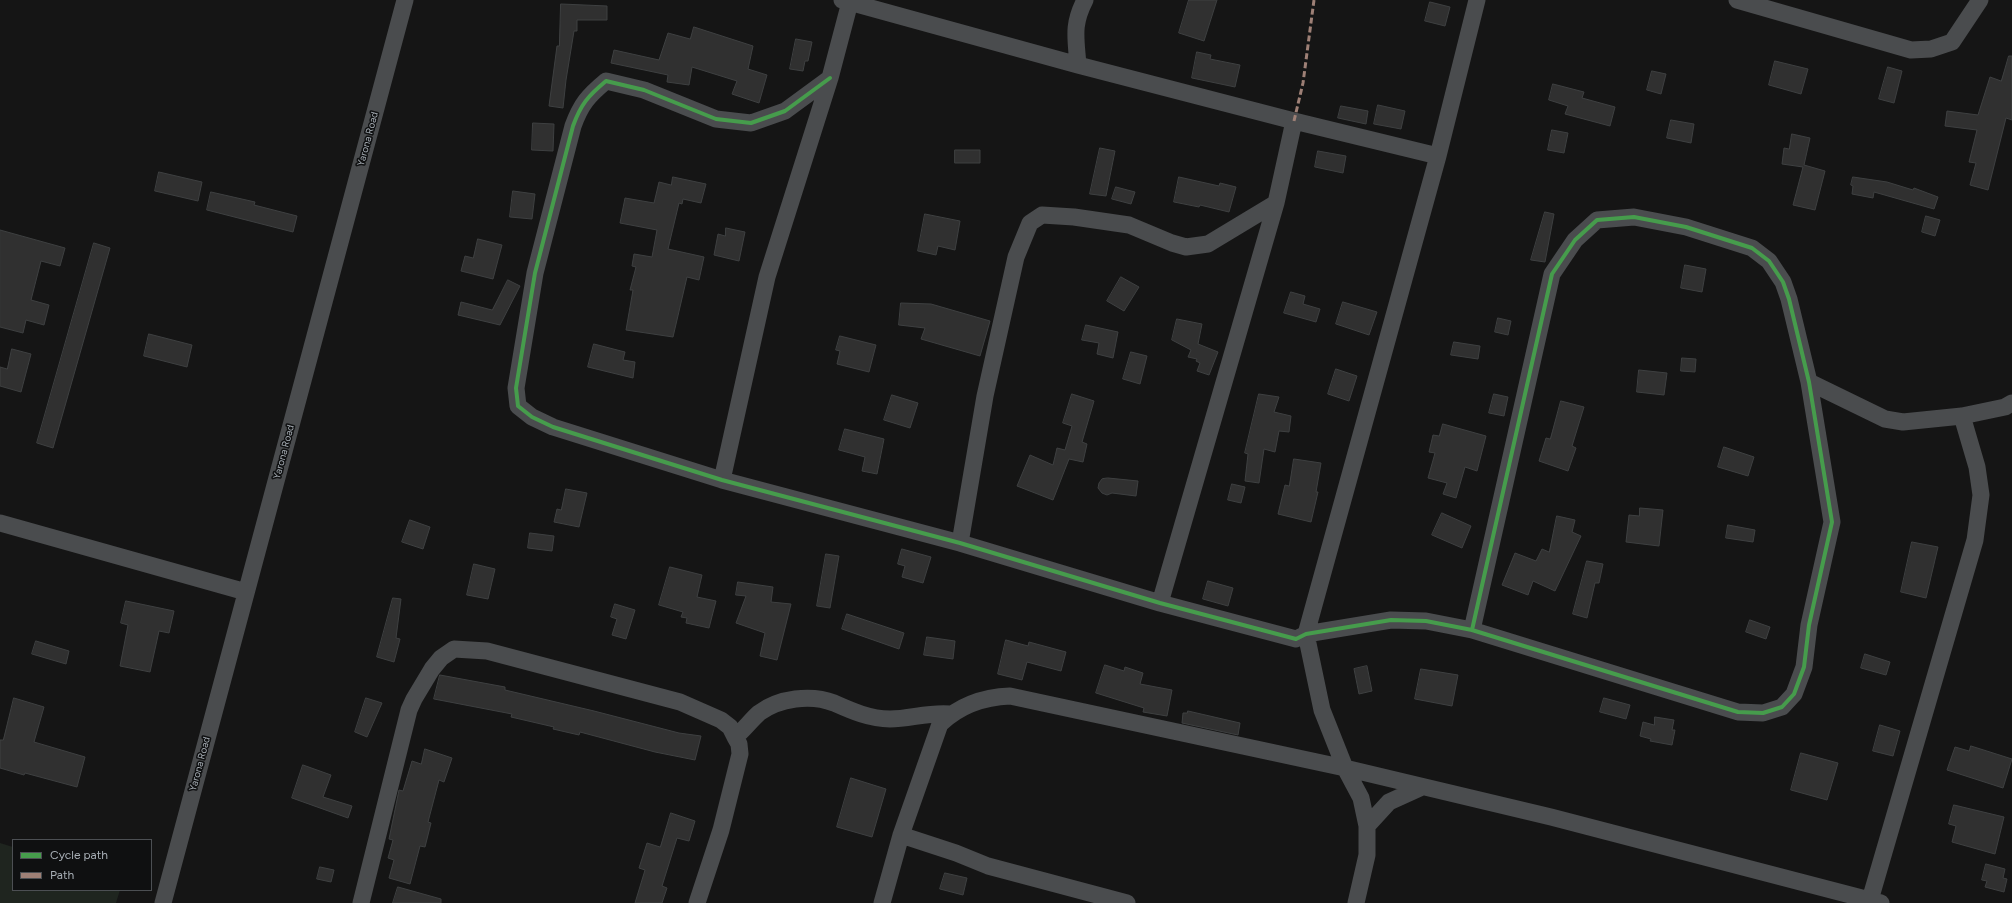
<!DOCTYPE html>
<style>
body{margin:0}
#map{position:relative;width:2012px;height:903px;overflow:hidden;background:#151515;font-family:Figtree,sans-serif}
canvas{display:block}
.legend{position:absolute;left:12px;top:839px;width:140px;height:52px;box-sizing:border-box;background:#0f1011;border:1px solid #4c4f53;margin:0;padding:5px 7px;list-style:none;font-size:12px;color:#a7aeb5}
.legend li{display:flex;align-items:center;gap:8px;height:20px}
.legend b{width:20px;border:1px solid #4c4f53}
</style>
<div id="map">
<canvas width="2012" height="903"></canvas>
<ul class="legend">
<li><b style="height:5px;background:#469c4c"></b>Cycle path</li>
<li><b style="height:5px;background:#9e8076"></b>Path</li>
</ul>
</div>
<script>
const c = document.querySelector('canvas').getContext('2d');
c.lineJoin = 'round';
function fill(path, color) {
  c.fillStyle = color;
  c.fill(path, 'evenodd');
}
function stroke(path, color, width, dash) {
  c.strokeStyle = color;
  c.lineWidth = width;
  c.lineCap = dash ? 'butt' : 'round';
  c.setLineDash(dash || []);
  c.stroke(path);
}
function drawText(font, color, halo, rows, align = 'center') {
  c.font = font + ' Figtree,sans-serif';
  c.lineWidth = 3;
  c.setLineDash([]);
  c.textBaseline = 'middle';
  c.strokeStyle = halo;
  c.fillStyle = color;
  for (const [text, x, y, turn = 0] of rows) {
    c.save();
    c.translate(x, y);
    c.rotate((+turn || 0) * Math.PI / 180);
    c.textAlign = isNaN(turn) ? turn : align;
    if (halo) c.strokeText(text, 0, 0);
    c.fillText(text, 0, 0);
    c.restore();
  }
}
fill(new Path2D(`
 M0,843L13,847V890H120L116,903H0Z`), '#1f251f');
const building = new Path2D(`
 M1189,0H1217L1204,41L1179,33Z
 M1430,2L1450,7L1445,26L1425,21Z
 M561,4L607,6V20H577V31H574L566,80L563,108L549,106L557,46H559Z
 M694,27L753,46L748,69L767,75L759,103L732,94L737,81L692,67L689,85L667,82L668,75L611,63L614,50L659,60L668,33L690,39Z
 M796,39L812,42L808,61H805L803,71L790,69Z
 M1197,52L1211,55L1210,59L1240,65L1235,87L1192,78Z
 M2009,56H2012V120L2006,118L1988,190L1970,185L1976,163L1969,162L1977,130L1945,126L1947,111L1978,115L1990,77L2001,81Z
 M1775,61L1808,69L1801,94L1769,85Z
 M1888,67L1902,71L1894,103L1879,99Z
 M1652,71L1666,74L1661,94L1647,90Z
 M1553,84L1584,92L1582,98L1615,107L1610,126L1565,114L1568,106L1549,100Z
 M1378,105L1405,111L1401,129L1374,124Z
 M1341,106L1368,111L1366,124L1338,118Z
 M1671,120L1694,124L1691,143L1667,138Z
 M533,123L554,124L553,151L532,150Z
 M1552,130L1568,133L1564,153L1548,150Z
 M1792,134L1810,138L1804,165L1825,171L1815,210L1793,205L1803,167L1782,164L1784,148L1789,149Z
 M1100,148L1115,151L1106,196L1090,194Z
 M955,150H980V163H955Z
 M1318,151L1346,156L1343,173L1315,167Z
 M159,172L202,182L198,201L155,191Z
 M673,177L706,184L701,203L683,199L682,204L679,203L668,249L704,257L699,280L687,277L673,337L626,330L633,290H630L636,267L632,266L634,254L652,257L657,230L620,223L625,198L654,203L659,182L671,185Z
 M1179,177L1219,186L1220,183L1236,187L1229,212L1200,205L1199,207L1174,202Z
 M1853,177L1887,182L1913,190L1914,188L1938,197L1934,209L1874,192L1873,198L1852,194L1853,186L1851,185Z
 M1116,187L1135,192L1131,204L1112,199Z
 M513,191L535,194L532,219L510,217Z
 M211,192L255,202L254,205L297,216L293,232L207,210Z
 M1545,212L1554,214L1545,262L1531,260Z
 M925,214L960,221L955,250L938,246L936,255L918,251Z
 M1926,216L1940,220L1935,236L1922,232Z
 M726,228L745,232L739,261L714,255L718,234L725,236Z
 M0,230L65,248L60,266L41,261L31,300L49,305L44,325L26,320L23,333L0,327Z
 M478,239L502,245L493,279L461,271L465,256L473,258Z
 M94,243L110,248L53,448L37,443Z
 M1685,265L1706,269L1702,292L1681,288Z
 M1121,277L1139,287L1124,311L1107,301Z
 M508,280L520,286L500,325L458,315L461,302L492,310Z
 M1291,292L1305,296L1303,304L1320,309L1316,322L1284,313Z
 M1343,302L1377,312L1369,335L1336,324Z
 M901,303L931,304L990,321L980,356L921,339L925,328L899,325Z
 M1498,318L1511,321L1508,335L1495,332Z
 M1177,319L1202,324L1198,344L1218,352L1209,375L1197,371L1200,363L1196,361L1197,359L1188,357L1191,350L1172,340Z
 M1086,325L1118,332L1113,358L1097,354L1099,343L1082,340Z
 M149,334L192,345L187,367L144,356Z
 M840,336L876,345L869,372L837,364L840,351L836,350Z
 M1454,342L1480,346L1478,359L1451,355Z
 M594,344L625,352L623,360L635,362L633,378L588,367Z
 M12,349L31,354L21,392L0,386V367L7,369Z
 M1131,352L1147,356L1140,384L1123,379Z
 M1682,358L1696,359L1695,372L1681,371Z
 M1336,369L1357,376L1349,401L1328,394Z
 M1639,370L1667,373L1664,395L1637,392Z
 M1072,394L1094,401L1082,442L1087,444L1083,462L1069,459L1053,500L1017,486L1030,455L1053,465L1057,448L1065,450L1072,426L1063,423Z
 M1259,394L1279,397L1274,412L1291,416L1289,432L1279,431L1275,452L1264,449L1259,483L1245,481L1248,454L1245,453Z
 M1494,394L1508,397L1504,416L1489,413Z
 M892,395L918,403L910,428L884,420Z
 M1561,401L1584,407L1572,446L1576,448L1568,471L1539,461L1546,438L1550,439Z
 M1443,424L1486,436L1477,471L1465,467L1456,498L1443,494L1447,483L1428,478L1435,453L1429,452L1433,435L1439,436Z
 M845,429L884,439L877,474L862,471L865,457L839,450Z
 M1724,447L1754,457L1748,476L1718,467Z
 M1294,459L1321,463L1316,492H1318L1311,522L1278,514L1285,485L1289,486Z
 M1108,478L1138,481L1136,496L1112,493L1107,495L1102,493L1098,488L1099,483L1102,479Z
 M1232,484L1245,487L1241,503L1228,500Z
 M566,489L587,493L579,527L554,522L557,509L561,510Z
 M1640,508L1663,510L1659,546L1626,542L1629,515L1639,516Z
 M1442,513L1471,526L1462,548L1432,535Z
 M1557,516L1575,520L1572,532L1581,536L1555,591L1533,581L1528,595L1502,585L1515,553L1536,561L1542,549L1549,552Z
 M410,520L430,527L423,549L402,542Z
 M1728,525L1755,530L1753,542L1726,538Z
 M530,533L554,536L552,551L528,548Z
 M1912,542L1938,547L1926,598L1901,592Z
 M902,549L931,557L923,583L902,577L905,566L898,564Z
 M826,554L839,556L830,608L817,606Z
 M1587,561L1603,564L1599,583H1595L1587,618L1573,614Z
 M474,564L495,569L488,599L467,595Z
 M670,567L702,575L697,597L716,601L709,628L686,623L687,618L681,617L683,612L659,605Z
 M1208,581L1233,588L1228,606L1203,599Z
 M738,582L773,587L771,602L791,604L777,660L760,656L765,633L736,623L746,596L736,595Z
 M393,598L401,599L396,638L400,639L394,662L377,657Z
 M126,601L174,611L169,633L159,631L150,672L120,666L128,625L121,623Z
 M615,604L635,610L626,639L612,635L617,619L611,617Z
 M847,614L904,633L899,649L842,629Z
 M1750,620L1770,627L1766,639L1746,632Z
 M927,637L955,641L953,659L924,655Z
 M1006,640L1028,646L1029,642L1066,652L1061,671L1027,662L1022,680L998,674Z
 M36,641L69,651L66,664L32,654Z
 M1865,654L1890,662L1886,675L1861,668Z
 M1105,665L1124,671L1125,667L1143,673L1140,684L1172,690L1167,716L1143,712L1144,708L1096,693Z
 M1367,666L1372,691L1359,694L1354,669Z
 M1421,669L1458,675L1452,706L1415,699Z
 M440,675L505,687V690L594,711L679,733L701,736L695,760L655,752L580,732L579,735L553,729L554,727L511,717L512,714L434,699Z
 M14,698L44,707L34,742L85,757L77,787L25,773L24,775L0,768V740H3Z
 M366,698L382,703L367,737L355,732Z
 M1604,698L1630,705L1626,719L1600,712Z
 M1188,711L1240,723L1238,735L1182,723L1183,713H1187Z
 M1655,717L1674,720L1672,730H1675L1672,745L1650,741L1651,739L1640,736L1643,722L1654,725Z
 M1880,725L1900,731L1893,756L1873,751Z
 M1971,746L2012,759L2003,788L1947,770L1955,747L1969,751Z
 M425,749L452,758L444,782L439,780L428,822L431,823L425,847L420,846L410,884L389,878L394,860L388,858L393,840L389,839L399,790L403,791L412,761L421,764Z
 M1801,753L1838,763L1827,800L1791,790Z
 M303,765L331,775L323,797L352,806L348,818L292,798Z
 M851,778L886,789L872,837L837,827Z
 M1954,805L2004,817L1995,854L1952,842L1956,826L1949,824Z
 M671,813L695,821L689,841L677,838L662,886L667,888L662,903H635L645,870L639,868L647,843L660,847Z
 M1986,864L2005,869L2003,878L2007,879L2004,892L1985,887L1987,881L1982,880Z
 M320,867L334,870L331,882L317,879Z
 M945,873L967,878L963,895L940,889Z
 M398,887L441,899V903H393Z`);
fill(building, '#303030');
stroke(building, '#3e4041', 1);
stroke(new Path2D(`
 M842,0L1078,65L1294,121L1438,156
 M1737,0L1911,50L1931,49L1952,42L1980,0
 M1078,65C1076,38 1072,25 1085,0
 M830,78L785,111L751,123L716,119L644,90L606,81C588,96 581,104 573,126L535,273L516,388L518,406L532,417L553,427L722,480L960,543L1160,603L1296,639L1306,634L1391,620L1426,621L1472,630L1738,712L1763,713L1782,707L1794,694L1804,667L1809,625L1832,522L1809,382L1789,299L1783,282L1769,261L1752,248L1686,227L1634,217L1597,220L1575,240L1552,274L1472,630
 M1809,382L1885,419L1903,422L1962,416L2005,407L2012,403
 M722,480L767,277L830,78L850,2
 M0,523L246,592
 M960,543L985,396L1016,257L1030,223L1042,215L1074,217L1129,225L1172,243L1186,247L1208,244L1276,203
 M1160,603L1276,203L1294,121
 M735,737C744,730 751,720 759,713C779,698 811,694 834,703C852,711 870,719 890,719C910,719 928,712 950,714
 M1367,826L1389,802L1422,787
 M901,835L956,853L988,866L1127,903
 M1870,900L1975,540L1981,495L1977,467L1962,416
 M163,903L405,0
 M361,903L409,710L414,699L432,669L441,658L454,649L487,651L680,702L721,720L730,727L735,737L739,744L740,754L721,830L697,903
 M882,903L901,835L940,724C960,705 983,697 1010,696L1345,768L1551,817L1881,903
 M1356,903L1367,855V826L1361,798L1345,768L1322,710L1306,634L1438,156L1477,0`), '#4a4c4e', 17);
stroke(new Path2D(`
 M1294,121L1303,83L1314,0`), '#9e8076', 3, [6, 3]);
stroke(new Path2D(`
 M830,78L785,111L751,123L716,119L644,90L606,81C588,96 581,104 573,126L535,273L516,388L518,406L532,417L553,427L722,480L960,543L1160,603L1296,639L1306,634L1391,620L1426,621L1472,630L1738,712L1763,713L1782,707L1794,694L1804,667L1809,625L1832,522L1809,382L1789,299L1783,282L1769,261L1752,248L1686,227L1634,217L1597,220L1575,240L1552,274L1472,630`), '#469c4c', 4);
drawText('10px', '#a7aeb5', '#0f1011', [
 ["Yarona Road",368,139,-75],
 ["Yarona Road",284,452,-75],
 ["Yarona Road",200,764,-75]
]);
</script>
